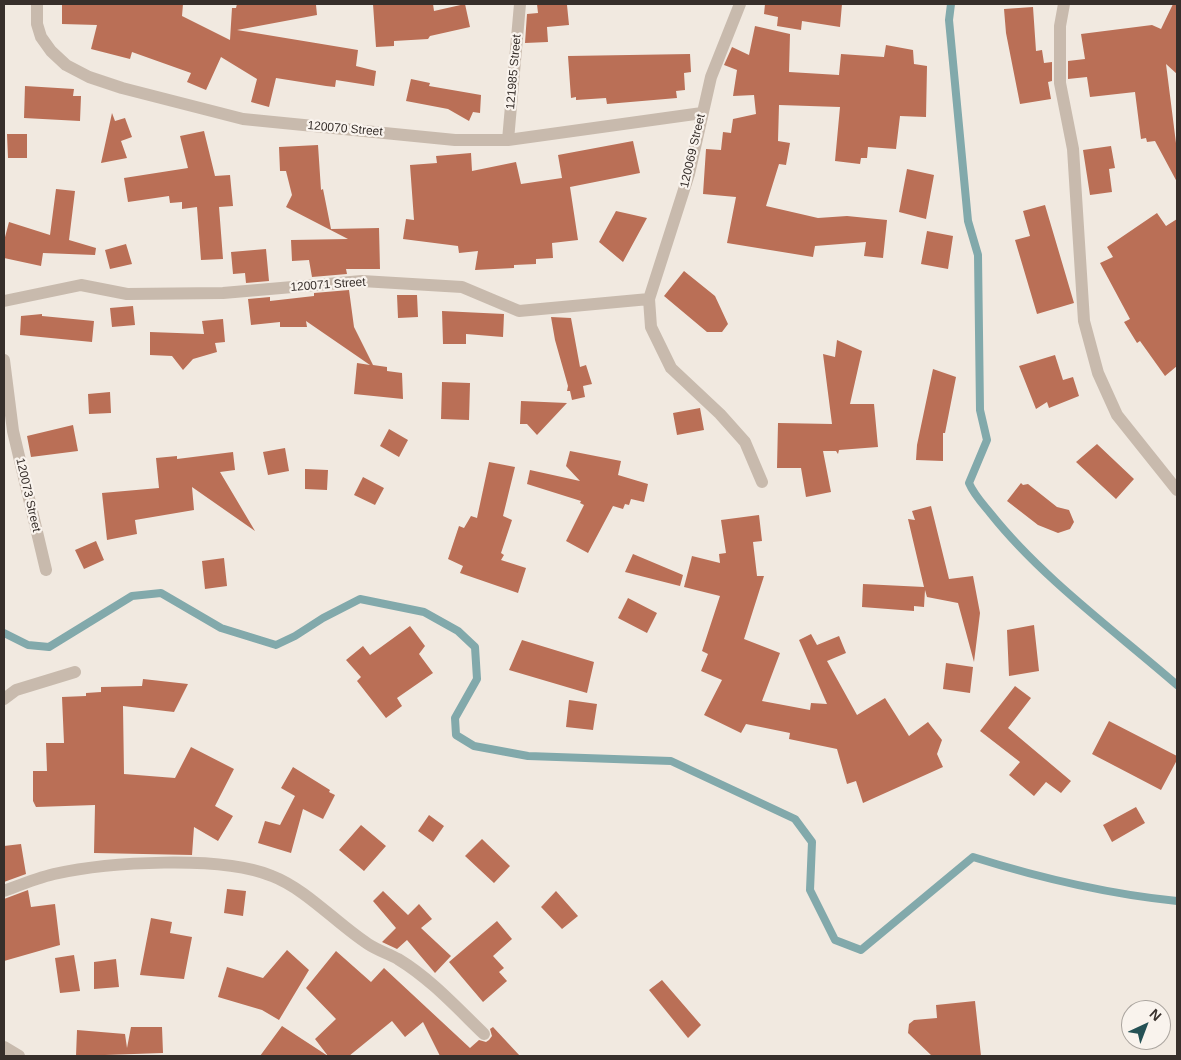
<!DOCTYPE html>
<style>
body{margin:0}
#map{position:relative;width:1181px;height:1060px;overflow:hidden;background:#f1e9e0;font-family:Arial,sans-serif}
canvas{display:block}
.frame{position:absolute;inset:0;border:5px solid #372f2b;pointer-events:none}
.north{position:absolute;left:1121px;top:1000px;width:50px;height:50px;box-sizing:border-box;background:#f9f3ed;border:1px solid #aba59f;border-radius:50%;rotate:43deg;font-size:14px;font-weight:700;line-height:20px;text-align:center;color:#372f2b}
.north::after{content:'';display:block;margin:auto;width:18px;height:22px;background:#255155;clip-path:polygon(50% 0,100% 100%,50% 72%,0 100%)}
</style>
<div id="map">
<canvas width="1181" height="1060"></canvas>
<div class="frame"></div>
<div class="north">N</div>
</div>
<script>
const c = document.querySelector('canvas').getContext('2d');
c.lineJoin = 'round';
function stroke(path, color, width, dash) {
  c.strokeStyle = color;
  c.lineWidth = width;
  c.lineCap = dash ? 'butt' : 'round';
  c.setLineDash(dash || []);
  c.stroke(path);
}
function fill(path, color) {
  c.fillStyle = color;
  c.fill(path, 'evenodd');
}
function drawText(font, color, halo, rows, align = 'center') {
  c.font = font + ' Arial,sans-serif';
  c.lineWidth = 4.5;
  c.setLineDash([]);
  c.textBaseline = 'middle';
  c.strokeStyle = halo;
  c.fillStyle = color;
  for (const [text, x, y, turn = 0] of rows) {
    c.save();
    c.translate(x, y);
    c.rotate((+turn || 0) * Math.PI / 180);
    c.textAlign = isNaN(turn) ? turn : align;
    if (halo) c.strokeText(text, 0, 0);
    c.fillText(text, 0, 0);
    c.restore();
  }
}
stroke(new Path2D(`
 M951,4L949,20L968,221L978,255L980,410L987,440L969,483C974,495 983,504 991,514C1042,578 1115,631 1177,685
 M4,633L28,645L49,647L132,596L161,593L221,628L276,645L295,636L323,618L360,599L424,612L458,631L475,647L477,679L455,718L456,735L474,746L528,756L671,761L795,819L812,842L810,890L835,940L861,950L973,857C1040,878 1107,894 1177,901`), '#82a9ab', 8);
fill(new Path2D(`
 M62,4H183L182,16L230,40L232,8H236L237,4L316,5L317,15L237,30L358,50L356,66L376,71L374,86L336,80L335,87L326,86L276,78L269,107L251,102L257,79L221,57L206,90L187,82L191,73L132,52L130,59L91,49L97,25L62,24Z
 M373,4H433L434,11L465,4L470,27L430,36L428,39L394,41V46L376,47Z
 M537,4L567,5L569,25L547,27L548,42L525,43L527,14L538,13Z
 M765,4H842L840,27L802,21L801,30L777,26L778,17L764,14Z
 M1173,4H1177V74L1166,64L1177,151V182L1155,141L1147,142L1146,138L1141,139L1135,92L1090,97L1087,77L1068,79V61L1085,59L1081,34L1152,25L1161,29Z
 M1033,7L1036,51L1042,50L1044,63L1052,62V81L1048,82L1051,99L1020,104L1006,33L1004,9Z
 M755,26L790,34L789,72L839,75L841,54L884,57L886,45L913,50L914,64L927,66L926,117L900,116L896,149L868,147L867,158H861L860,164L835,161L840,107L779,105L778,141L790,143L786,165L779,164L766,206L818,218L847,216L887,220L883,258L864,256L866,242L815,246L813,257L727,243L736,197L703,194L706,149L721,150L723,132L731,133L733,119L756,114L754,95L733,96L737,70L724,65L732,47L749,55Z
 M690,54L691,72L684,73L685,90L676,91L677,98L607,104L606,98L576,100V97L571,98L568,56Z
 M411,79L430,83L429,86L481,95L480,113L473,112L469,121L448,109L406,101Z
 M25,86L74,89L73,96H81L80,121L24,118Z
 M112,113L115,121L125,118L132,137L121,141L127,158L101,163Z
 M204,131L215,176L230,175L233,206L219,207L223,259L201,260L197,207L182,209V202L170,203L169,196L128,202L124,178L188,168L180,136Z
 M7,134H27V158H8Z
 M633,141L640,173L570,187L578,240L552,243L553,258L536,259V264L514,265V268L475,270L478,251L459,253L458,246L403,239L406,219L414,220L410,165L437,163L436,156L471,153L472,171L516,162L521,184L562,178L558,155Z
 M318,145L321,190L323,189L331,229L379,228L380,269H346L347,274L312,277L309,260L292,261L291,240L348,239L286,207L292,195L286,171H280L279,147Z
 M1111,146L1115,168L1109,169L1112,192L1090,195L1083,150Z
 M907,169L934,175L926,219L899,212Z
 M56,189L75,191L69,240L96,248L95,255L43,253L41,266L4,258V241L9,222L50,235Z
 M1045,205L1074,303L1037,314L1015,240L1030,236L1023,211Z
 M616,211L647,218L623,262L599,242Z
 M1157,213L1166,226L1177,219V366L1165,376L1140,341L1137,343L1124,322L1130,319L1100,263L1113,257L1107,247Z
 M927,231L953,236L948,269L921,264Z
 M126,244L132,264L110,269L105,250Z
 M266,249L269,281L246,283L245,273L233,274L231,252Z
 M684,271L715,296L728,324L722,332H707L664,296Z
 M349,290L354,327L373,365L387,367V371L402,373L403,399L354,394L357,363L370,365L306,321L307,327H280V322L251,325L248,299L270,297V301L314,296V293Z
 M397,295H417L418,317L398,318Z
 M133,306L135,325L112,327L110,308Z
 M442,311L504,314L503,337L466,334V344H443Z
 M42,314V316L94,321L92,342L20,335L21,316Z
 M551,317L571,318L580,367L586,365L592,384L583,386L585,397L572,400L570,391H567L568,386L555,340Z
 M223,319L225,342L215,343L217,352L193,359L183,370L172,356L150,355V332L204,334L202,321Z
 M837,340L862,351L850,404H874L878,447L839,450L838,454L836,451H823L831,492L806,497L801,468H777L778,423L832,424L823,354L835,357Z
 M1055,355L1063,380L1073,377L1079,396L1049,408L1047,402L1036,409L1019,366Z
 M933,369L956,377L945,433H943V461L916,460L917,445Z
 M442,382L470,383L469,420L441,419Z
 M110,392L111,413L89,414L88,394Z
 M521,401L567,403L537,435L527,424H520Z
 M700,408L704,430L677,435L673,413Z
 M73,425L78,451L31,457L27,436Z
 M389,429L408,440L399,457L380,446Z
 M1097,444L1134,479L1116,499L1076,462Z
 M285,448L289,471L268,475L263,452Z
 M570,451L621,461L618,475L648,484L644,502L631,499L629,505L625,504L623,509L613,506L588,553L566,541L584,505L580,503L581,501L527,484L530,470L580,481L566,466Z
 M233,452L235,470L220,472L255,531L192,487L194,510L135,520L137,534L107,540L102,493L159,488L156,458L177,456V459Z
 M489,462L515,467L503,516L512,520L501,553L504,555L501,560L526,568L518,593L460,573L463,566L448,559L459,526L464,528L471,516L477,518Z
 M305,469L328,470L327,490L305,489Z
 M363,477L384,488L375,505L354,495Z
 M1021,483L1023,485L1028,484L1057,507L1069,510L1074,522L1070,529L1058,533L1038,525L1007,501Z
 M931,506L949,579L973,576L980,613L974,662L958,603L927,597L925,590L924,607L914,606V611L862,607L863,584L924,587L908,519L915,520L912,511Z
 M759,515L762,541L753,542L757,576H764L744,639L780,653L762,701L810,710L811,703L827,704L799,640L811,634L817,645L839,636L846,653L827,661L857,715L885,698L909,736L928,722L942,740L937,754L943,767L863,803L856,781L847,784L837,749L789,739L790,733L746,724L741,733L704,715L722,680L701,671L708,654L702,651L720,596L684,587L692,556L720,563L719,554L726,553L721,520Z
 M96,541L104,560L84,569L75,550Z
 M633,554L683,575L680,586L625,572Z
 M224,558L227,586L205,589L202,561Z
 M628,598L657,613L647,633L618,618Z
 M1034,625L1039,671L1009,676L1007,630Z
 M410,626L425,646L419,654L433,673L397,698L402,706L386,718L357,681L361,677L346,660L363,646L370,655Z
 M522,640L594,662L587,693L509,670Z
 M946,663L973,667L970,693L943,689Z
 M143,679L188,684L174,712L123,706L124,774L175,778L191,747L234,769L215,806L233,816L218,841L194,827L192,855L94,853L95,805L36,807L33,801V771H47L46,743H64L62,697L86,696V693L101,692V687L142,686Z
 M1015,686L1031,698L1008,728L1071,781L1061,793L1046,782L1034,796L1009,775L1020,762L980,731Z
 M569,700L597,704L593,730L566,727Z
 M1109,721L1177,756V760L1161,790L1092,754Z
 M293,767L330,790L329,792L335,795L323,819L303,809L291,853L258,843L265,821L280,825L295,796L281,788Z
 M1136,807L1145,823L1112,842L1103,825Z
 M429,815L444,826L433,842L418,831Z
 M361,825L386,846L364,871L339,850Z
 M482,839L510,866L494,883L465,856Z
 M21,844L26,874L4,882V846Z
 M227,889L246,891L243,916L224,913Z
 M28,890L31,907L55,904L60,945L4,961V899Z
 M383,891L408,915L419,904L432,919L421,928L451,956L435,973L407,940L397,949L382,942L396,928L373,901Z
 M556,891L578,916L562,929L541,907Z
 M151,918L172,922L170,933L192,937L184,979L140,975Z
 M497,921L512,939L493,956L504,968L499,972L507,981L483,1002L449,962Z
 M287,950L309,970L279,1020L262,1010L218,997L227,967L263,978Z
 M336,951L371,982L384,968L470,1048L479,1040L486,1042L489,1040L492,1036L490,1029L493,1027L520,1056H440L423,1022L405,1037L392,1021L349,1056H328L315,1039L336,1019L306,988Z
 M74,955L80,991L60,993L55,958Z
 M116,959L119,987L94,989V962Z
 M662,980L701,1025L688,1038L649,990Z
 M975,1001L981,1056H932L908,1033L909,1024L914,1020L937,1018L936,1005Z
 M282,1026L328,1056H260Z
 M131,1027H162L163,1053L76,1056L77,1030L125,1034L127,1048Z`), '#ba6f56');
stroke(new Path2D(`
 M37,4V24L41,37L51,51L66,65L89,77L122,88L243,119L455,140H508L702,113
 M740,4L711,77L689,174L649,299L651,327L671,368L720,414L745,442L762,482
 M1064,4L1060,26V83L1073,149L1084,321L1098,373L1117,415L1177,490
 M508,140L520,4
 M4,301L81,285L127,294L223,293L362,281L462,287L519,311L649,299
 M4,360L13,431L46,570
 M4,699L16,690L75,672
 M4,891C20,885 37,878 54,874C108,862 221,855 272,876C306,889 337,924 368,944C377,950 389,954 398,959C431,979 457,1008 484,1034
 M4,1047L19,1056`), '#c8baad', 12);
drawText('12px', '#372f2b', '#f9f3ed', [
 ["121985 Street",514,72,-85],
 ["120070 Street",345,129,5],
 ["120069 Street",693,151,-77],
 ["120071 Street",328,285,-4],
 ["120073 Street",28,495,77]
]);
</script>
